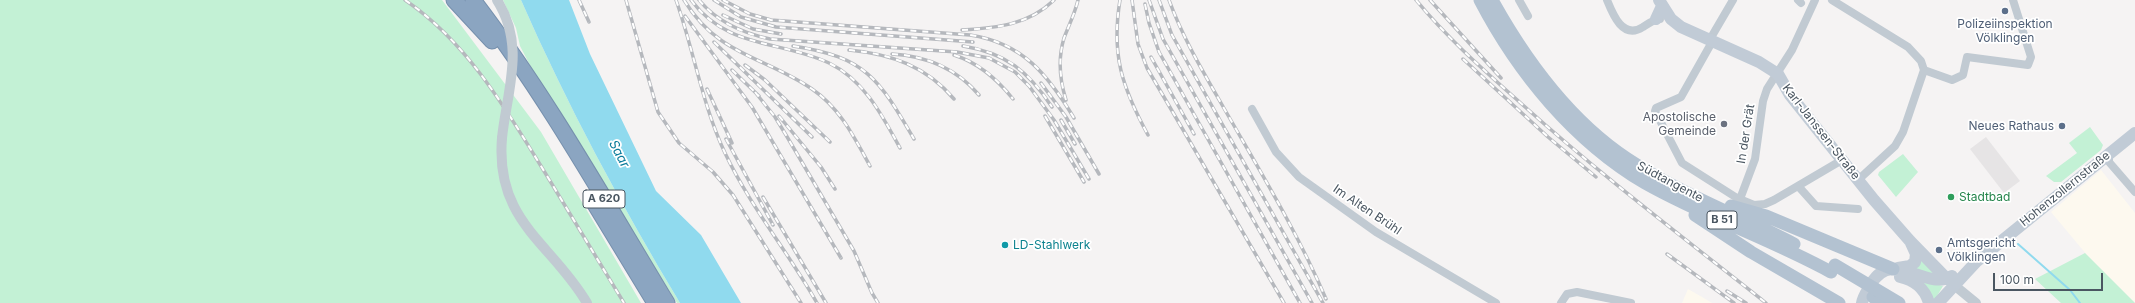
<!DOCTYPE html>
<meta charset="utf-8">
<style>
body{margin:0}
#map{position:relative;width:2135px;height:303px;overflow:hidden;background:#f5f3f3;font-family:Inter,sans-serif}
canvas{display:block}
.scale{position:absolute;left:1993px;top:273px;width:110px;height:18px;box-sizing:border-box;border:2px solid #4a5661;border-top:0;padding-left:5px;font-size:12px;line-height:14px;white-space:nowrap;color:#4a5661;-webkit-text-stroke:3px #fff;paint-order:stroke}
</style>
<div id="map">
<canvas width="2135" height="303"></canvas>
<div class="scale">100 m</div>
</div>
<script>
const c = document.querySelector('canvas').getContext('2d');
c.lineJoin = 'round';
function fill(path, color) {
  c.fillStyle = color;
  c.fill(path, 'evenodd');
}
function stroke(path, color, width, dash) {
  c.strokeStyle = color;
  c.lineWidth = width;
  c.lineCap = dash ? 'butt' : 'round';
  c.setLineDash(dash || []);
  c.stroke(path);
}
function drawText(font, color, halo, rows, align = 'center') {
  c.font = font + ' Inter,sans-serif';
  c.lineWidth = 3.5;
  c.setLineDash([]);
  c.textBaseline = 'middle';
  c.strokeStyle = halo;
  c.fillStyle = color;
  for (const [text, x, y, turn = 0] of rows) {
    c.save();
    c.translate(x, y);
    c.rotate((+turn || 0) * Math.PI / 180);
    c.textAlign = isNaN(turn) ? turn : align;
    if (halo) c.strokeText(text, 0, 0);
    c.fillText(text, 0, 0);
    c.restore();
  }
}
fill(new Path2D(`
 M2101,170L2135,213V303L2087,255L2051,212Z
 M1688,289L1702,297L1712,303H1682Z`), '#fdf9ef');
fill(new Path2D(`
 M1986,137L2020,181L2004,193L1970,149Z`), '#e6e4e5');
fill(new Path2D(`
 M0,0H442L541,132L641,303H0Z
 M503,0H521C567,105 621,205 680,303H677L534,73L520,46L516,28Z
 M2090,127L2103,145L2101,150L2061,182H2054L2046,176L2077,153L2069,143Z
 M1903,154L1918,172L1896,197L1878,175L1879,172Z
 M2085,253L2135,303H2061L2035,279Z
 M1921,257L1934,274L1914,269Z
 M1920,280L1943,286L1934,301Z`), '#c3f1d5');
fill(new Path2D(`
 M521,0H569L590,54L656,191L701,235L741,303H680C621,205 567,105 521,0Z`), '#90daee');
stroke(new Path2D(`
 M2018,244L2070,290L2080,303`), '#90daee', 2);
const motorway = new Path2D(`
 M454,0L492,41
 M473,0C546,95 605,201 667,303
 M593,201L655,303`);
stroke(motorway, '#7690ad', 17);
stroke(new Path2D(`
 M1519,0L1528,16
 M1607,0C1613,15 1623,40 1643,27C1648,24 1654,19 1660,19
 M1798,0L1801,3
 M1832,0L1908,47L1921,61L1924,70L1903,132L1895,146L1858,180
 M1709,41L1733,0
 M1712,42L1681,97L1656,108L1655,111L1682,163L1737,198L1754,205L1765,204L1774,200L1842,160
 M1924,70L1952,80L1963,75L1967,57L2028,65L2031,57L2013,0
 M1252,109L1276,152L1299,177L1376,232L1496,303
 M2109,154V162L2135,192
 M1799,187L1816,206L1858,209
 M1740,199L1755,159L1763,101L1767,89L1792,50L1815,0
 M1561,303L1567,294L1577,292L1631,303`), '#c1cad2', 8);
stroke(new Path2D(`
 M502,138C495,222 552,243 587,303
 M1954,285L1976,303`), '#c1cad2', 10);
stroke(new Path2D(`
 M1659,0L1671,19L1681,27L1759,62L1778,74L1790,95L1874,200L1910,241L1947,279
 M1656,19L1662,6
 M1898,268L1910,266L1915,262L1916,254L1911,243
 M1900,277C1914,280 1925,289 1929,303
 M1862,303C1863,296 1868,290 1871,284C1893,247 1925,292 1952,276
 M1938,303L1977,261L2135,133`), '#c1cbd6', 12);
stroke(new Path2D(`
 M1480,0C1518,73 1574,141 1645,183C1705,217 1771,239 1831,272
 M1492,0C1527,63 1574,127 1637,165C1686,196 1742,217 1794,244
 M1731,206L1766,216L1893,269
 M1695,215L1751,252L1839,303
 M1873,297L1883,303`), '#b3c2d1', 13);
stroke(motorway, '#8ba5c1', 15);
const rail = new Path2D(`
 M405,0C467,42 506,109 544,171C571,215 597,259 624,303
 M579,0L589,22
 M626,0L658,112L679,143L713,172L733,195L801,303
 M676,0C694,51 702,104 725,153C750,206 788,252 817,303
 M684,0C718,56 764,56 812,89C840,108 854,137 870,166
 M691,0C727,49 780,40 829,63C864,80 882,115 900,148
 M699,0C717,22 742,33 770,39L957,52L989,58L1015,72L1029,86L1054,120L1089,179
 M714,0L741,17L776,27L973,42
 M723,0L750,14L771,20L970,35C1023,43 1048,75 1074,118
 M1120,0C1111,55 1122,87 1148,135
 M1132,0L1138,44L1147,68L1284,303
 M1149,0L1163,39L1312,303
 M1159,0L1172,35L1323,303
 M1169,0C1182,36 1202,70 1221,103C1258,168 1297,231 1326,299
 M1416,0C1448,39 1486,72 1524,106C1602,176 1684,238 1766,303
 M1430,0L1501,78
 M1145,4L1149,23L1159,52L1300,303
 M723,15L753,29L781,34
 M685,16L752,107L841,258
 M962,30C996,28 1029,25 1054,0
 M714,42L812,137
 M793,46C866,57 879,79 914,139
 M963,46C1006,53 1028,71 1052,107
 M849,50C891,54 926,66 954,99
 M892,54C927,56 956,68 979,95
 M954,55C979,63 997,79 1013,99
 M1151,57L1194,134
 M1463,59L1548,137L1596,177
 M745,65L765,80L830,142
 M732,70L759,96
 M1041,83L1066,117L1099,174
 M707,89L732,143
 M755,92L775,117L786,135L854,251L872,293L878,303
 M1066,100C1060,81 1058,58 1064,38C1069,25 1075,13 1078,0
 M779,116L821,167L835,189
 M1045,116L1084,182
 M1061,120L1075,144
 M726,139L773,225
 M763,197L826,303
 M1667,254L1734,303
 M1727,291L1746,303`);
stroke(rail, '#b5b8bd', 3.5);
stroke(rail, '#fff', 2, [6]);
stroke(new Path2D(`
 M497,0C526,46 507,90 502,138`), '#c1cad2', 10);
stroke(new Path2D(`
 M1835,265L1899,303`), '#b3c2d1', 13);
for (const [x, y, r, color] of [
 [2005,11,4,"#5c6f8a"],
 [1724,124,4,"#6b7280"],
 [2062,126,4,"#5c6f8a"],
 [1951,197,4,"#2e9e5b"],
 [1005,245,4,"#0f9aa8"],
 [1939,250,4,"#5c6f8a"]
]) {
  const dot = new Path2D();
  dot.arc(x, y, r, 0, 2 * Math.PI);
  c.fillStyle = color;
  c.fill(dot);
  stroke(dot, '#fff', 1.5);
}
for (const [x, y, w] of [
 [604,199,42],
 [1722,220,30]
]) {
  const box = new Path2D();
  box.roundRect(x - w / 2, y - 9, w, 18, 3);
  c.fillStyle = '#fff';
  c.fill(box);
  stroke(box, '#4a5661', 1);
}
drawText('bold 11px', '#4a5661', null, [
 ["A 620",604,199],
 ["B 51",1722,220]
]);
drawText('12px', '#4e5e75', '#fff', [
 ["Polizeiinspektion",2005,24],
 ["Völklingen",2005,38],
 ["Neues Rathaus",2054,126,"right"],
 ["Amtsgericht",1947,243,"left"],
 ["Völklingen",1947,257,"left"]
]);
drawText('12px', '#5b616d', '#fff', [
 ["Apostolische",1716,117],
 ["Gemeinde",1716,131]
], 'right');
drawText('12px', '#4a5661', '#fff', [
 ["Karl-Janssen-Straße",1821,132,52],
 ["In der Grät",1746,134,-81],
 ["Südtangente",1670,182,28],
 ["Hohenzollernstraße",2065,189,-39],
 ["Im Alten Brühl",1367,210,34]
]);
drawText('12px', '#27864d', '#fff', [
 ["Stadtbad",1959,197]
], 'left');
drawText('12px', '#0d838f', '#fff', [
 ["LD-Stahlwerk",1013,245]
], 'left');
drawText('italic 13px', '#0c7c9b', '#fff', [
 ["Saar",619,154,62]
]);
</script>
